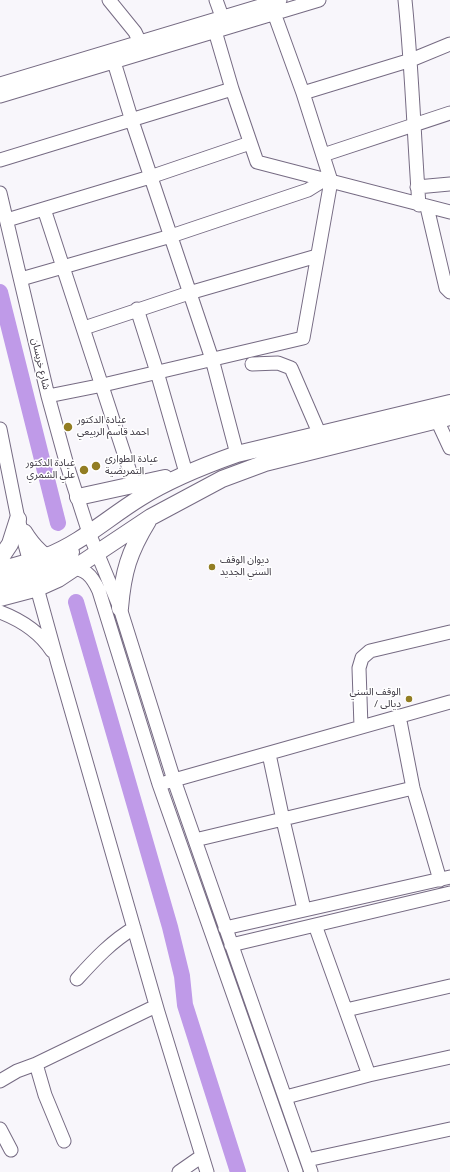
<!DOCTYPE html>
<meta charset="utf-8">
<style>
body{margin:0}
canvas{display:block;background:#f8f6fb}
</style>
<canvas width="450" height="1172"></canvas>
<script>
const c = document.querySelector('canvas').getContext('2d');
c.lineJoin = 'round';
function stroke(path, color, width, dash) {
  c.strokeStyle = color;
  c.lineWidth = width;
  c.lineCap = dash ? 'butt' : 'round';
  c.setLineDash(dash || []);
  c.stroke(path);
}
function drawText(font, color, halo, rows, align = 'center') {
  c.font = font + ' "Titillium Web","Noto Sans Arabic",sans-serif';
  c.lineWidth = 3;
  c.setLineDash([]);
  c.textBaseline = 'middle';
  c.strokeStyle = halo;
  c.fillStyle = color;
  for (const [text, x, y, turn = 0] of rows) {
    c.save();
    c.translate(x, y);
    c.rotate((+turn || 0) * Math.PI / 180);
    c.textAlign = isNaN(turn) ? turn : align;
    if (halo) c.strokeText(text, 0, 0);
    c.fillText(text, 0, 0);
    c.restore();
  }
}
stroke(new Path2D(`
 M0,292L58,523
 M76,602L170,927L182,976L185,1005L238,1172`), '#bf9ae8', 16);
const minor = new Path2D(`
 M109,0L135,32L143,49
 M216,0L225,25
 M405,0C412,68 414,137 419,205
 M215,31L232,89L257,162L450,212
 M114,62L132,121L212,359L237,454
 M0,84L280,0
 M303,93L411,60L450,44
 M0,96L319,0
 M323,155L450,113
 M0,160L232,89
 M417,187L450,184
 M0,193L48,396L67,465L89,533L120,608L174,780L311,1172
 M427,207L446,288L450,292
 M44,209L134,484
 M7,220L150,177L250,143
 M21,279L171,236L308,190L324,180
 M137,309L157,372L186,473
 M84,328L189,293L317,256
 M252,364L278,363L291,368L320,435
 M48,396L103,385L303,338L331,181L303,93L274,13
 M437,420L450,448
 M0,429L18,519L58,664L158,1012L207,1172
 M25,531C33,544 45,557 59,562C81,571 88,567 99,591L159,784L296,1172
 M0,612C21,620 39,631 52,651
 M399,716L413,788L440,880
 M361,727L359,668L362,658L370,651L450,632
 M269,754L283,820L304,909
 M167,782L450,702
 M195,840L413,788
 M315,925L369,1075
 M225,928L450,877
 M231,945L450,893
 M77,979C95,959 112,941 134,928
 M346,1010L450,986
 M0,1081L17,1071L36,1064
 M286,1097L369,1075L450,1057
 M0,1129L11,1150
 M64,1141L45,1095L36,1064L156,1006
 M307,1160L450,1129
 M179,1172L202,1156`);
const major = new Path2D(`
 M78,497L165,478
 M0,559L10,544L18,519
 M0,570C15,565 32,562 47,556C81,543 109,517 140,498C170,479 203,466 237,454L450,403
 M0,584C26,577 50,571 71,552
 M0,598L38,588L58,579L151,517L222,479L265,463L450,417
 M120,608C123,572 129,552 148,521`);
stroke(minor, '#766b83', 15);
stroke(major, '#766b83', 18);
stroke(minor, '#fff', 13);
stroke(major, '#fff', 16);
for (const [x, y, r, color] of [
 [68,427,5,"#927d23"],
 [96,466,5,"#927d23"],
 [84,470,5,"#927d23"],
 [212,567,4,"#927d23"],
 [409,699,4,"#927d23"]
]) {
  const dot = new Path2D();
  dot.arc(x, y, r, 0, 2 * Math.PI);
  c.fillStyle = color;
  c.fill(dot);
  stroke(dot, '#fff', 1.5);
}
drawText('10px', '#39343f', '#fff', [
 ["شارع خريسان",40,364,77]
]);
drawText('10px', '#39343f', '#fff', [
 ["عيادة الدكتور",77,421],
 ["احمد قاسم الربيعي",77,433],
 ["عيادة الطوارئ",105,460],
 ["التمريضية",105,472],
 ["عيادة الدكتور",75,464,"right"],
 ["علي الشمري",75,476,"right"],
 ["ديوان الوقف",220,561],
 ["السني الجديد",220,573],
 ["الوقف السني",401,693,"right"],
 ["/ ديالى",401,705,"right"]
], 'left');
</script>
